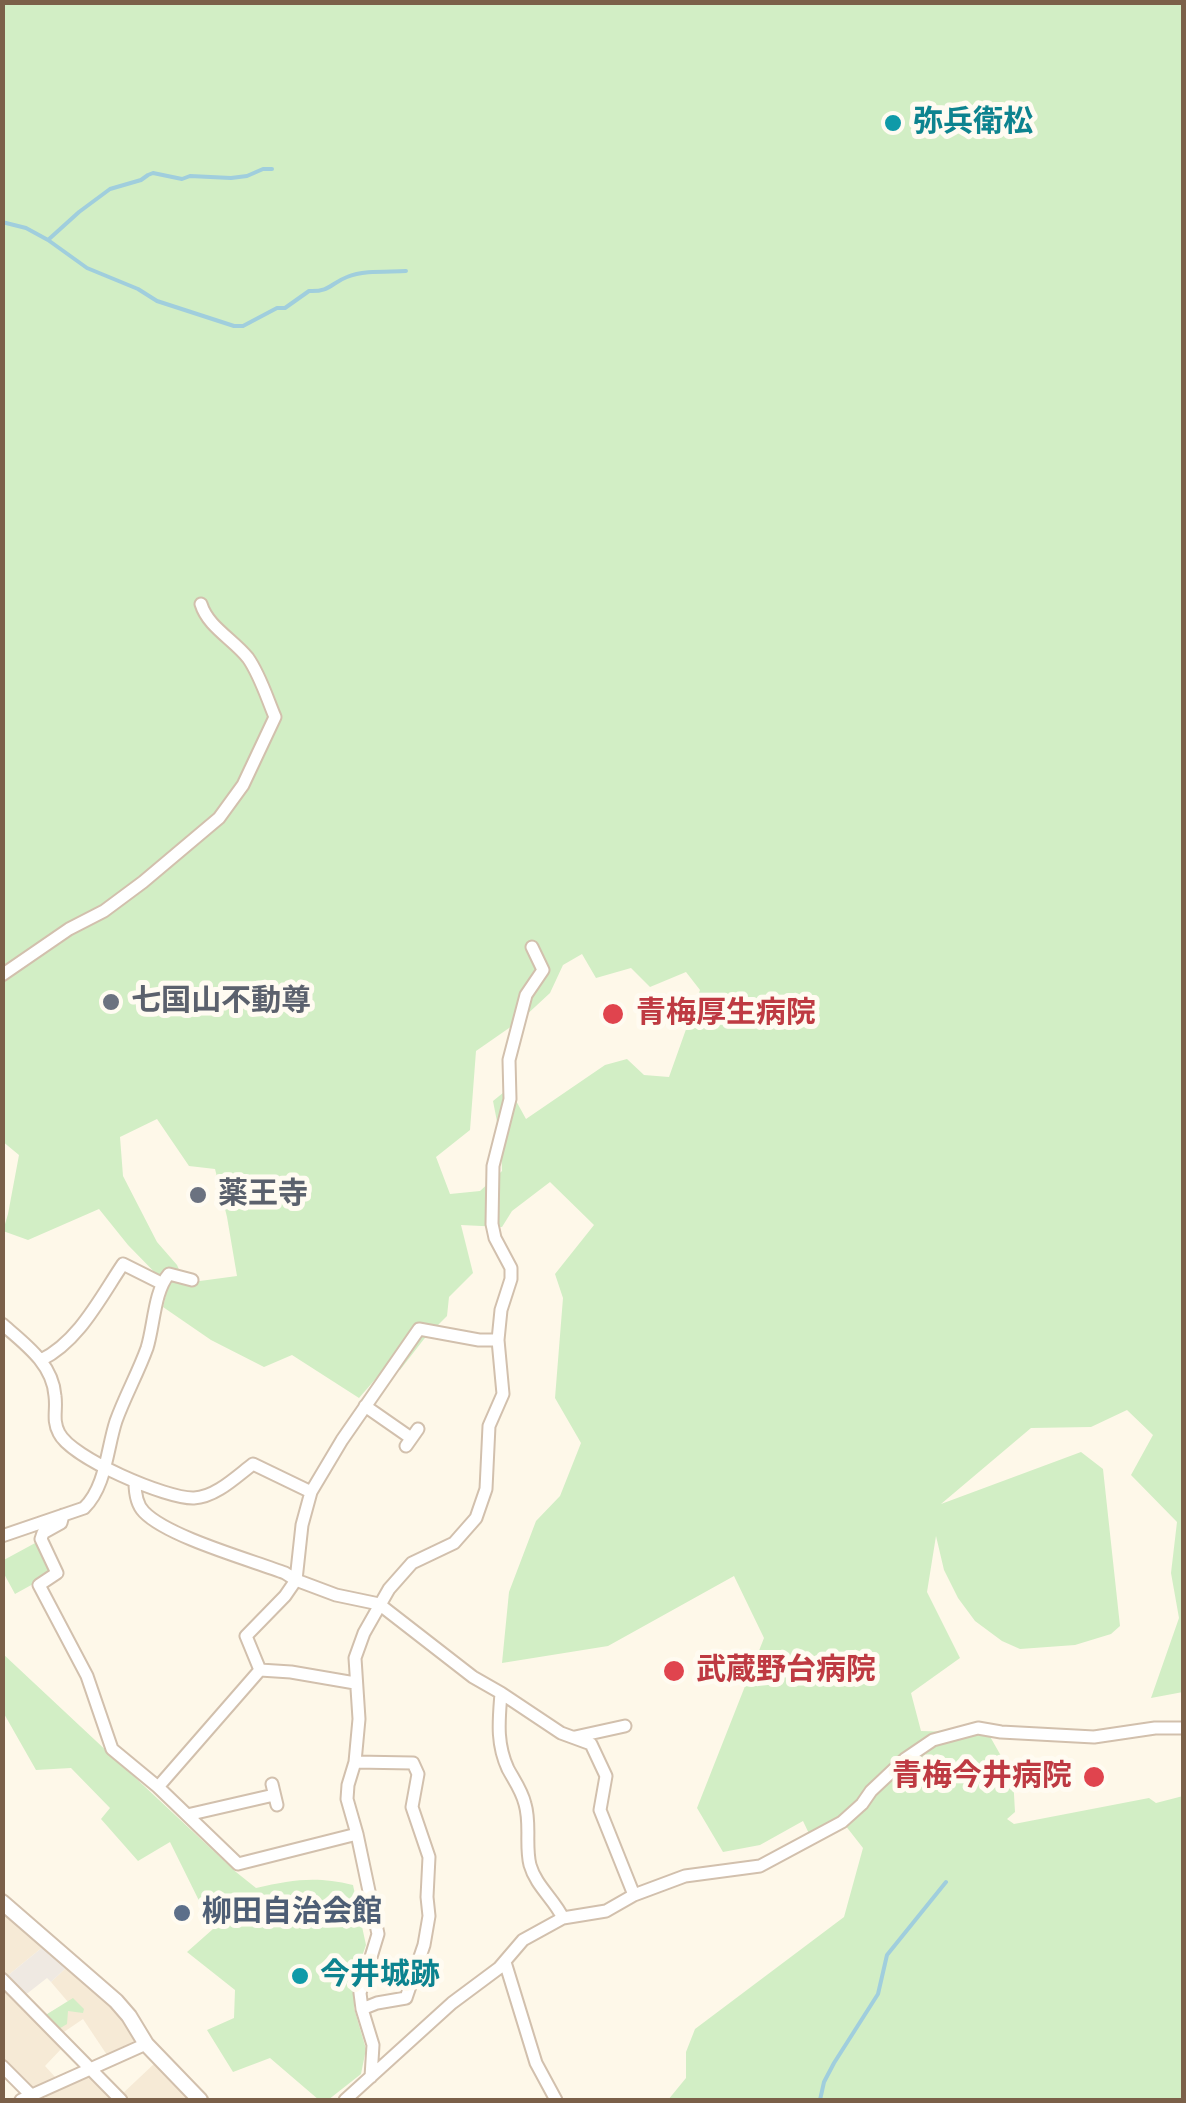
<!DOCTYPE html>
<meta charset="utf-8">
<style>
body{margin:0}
#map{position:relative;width:1186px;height:2103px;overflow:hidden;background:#fef8e9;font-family:"DM Sans",sans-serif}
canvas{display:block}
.frame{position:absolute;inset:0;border:5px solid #7b6049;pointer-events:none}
</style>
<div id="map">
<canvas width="1186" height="2103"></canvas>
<div class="frame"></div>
</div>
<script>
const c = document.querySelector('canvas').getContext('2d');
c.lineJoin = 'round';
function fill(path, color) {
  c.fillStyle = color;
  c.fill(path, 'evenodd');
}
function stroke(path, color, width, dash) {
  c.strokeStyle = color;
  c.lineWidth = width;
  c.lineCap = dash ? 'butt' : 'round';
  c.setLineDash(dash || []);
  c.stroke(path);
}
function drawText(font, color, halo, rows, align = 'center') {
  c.font = font + ' "DM Sans","Noto Sans JP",sans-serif';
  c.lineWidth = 10;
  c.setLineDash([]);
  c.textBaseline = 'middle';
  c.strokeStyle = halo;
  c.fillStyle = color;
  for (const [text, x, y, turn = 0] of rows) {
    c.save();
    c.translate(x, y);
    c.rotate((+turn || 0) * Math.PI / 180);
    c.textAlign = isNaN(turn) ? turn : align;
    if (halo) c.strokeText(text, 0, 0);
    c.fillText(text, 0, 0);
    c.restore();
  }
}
fill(new Path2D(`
 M3,1909L44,1946L6,1977L2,1973Z
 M68,1966L117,2011L136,2040L107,2055L83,2019L61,2034L44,2016L68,2002L51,1982Z
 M2,1985L63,2047L45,2066L57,2079L37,2088L28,2086L3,2060Z
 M155,2063L192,2100H127L121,2095Z
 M85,2077L93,2078L116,2100H45L46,2094Z`), '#f6ead6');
fill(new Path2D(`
 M44,1946L68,1966L51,1982L47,1978L24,1996L6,1977Z`), '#efe9e2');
fill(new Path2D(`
 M3,3H1183V1692L1151,1698L1179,1618L1171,1573L1177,1522L1131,1475L1153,1435L1127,1410L1091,1427L1031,1428L941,1504L1081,1452L1103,1469L1120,1626L1111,1634L1075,1645L1020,1649L1002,1641L975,1621L958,1598L944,1570L936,1536L927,1592L960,1658L911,1693L921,1731L988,1733L1013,1777L1015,1812L1007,1819L1014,1824L1149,1798L1156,1803L1183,1796V2100H668L686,2078V2052L695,2029L844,1917L863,1848L845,1825L813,1842L803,1821L760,1845L723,1852L697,1808L764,1638L734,1576L608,1646L502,1663L509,1592L536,1521L560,1496L581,1443L555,1398L563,1298L555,1274L594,1225L550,1182L512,1211L502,1227L461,1225L473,1273L449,1297L447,1316L424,1339L400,1370L385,1368L359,1398L292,1355L264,1367L211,1340L163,1307L168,1286L128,1245L99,1209L28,1240L3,1231L8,1214L19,1155L2,1141ZM582,954L596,978L631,968L650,987L686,972L700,990L669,1077L644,1075L627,1059L605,1065L526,1119L509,1088L493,1101L501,1142L502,1171L480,1191L450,1194L436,1157L470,1130L476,1051L522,1019L550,993L563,965ZM157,1119L189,1166L215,1169L227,1217L237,1276L185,1283L177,1265L157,1242L123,1176L120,1137Z
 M37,1542L53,1573L15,1594L3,1572L2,1561Z
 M2,1653L236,1872L256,1888C293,1880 315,1876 353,1885L366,1945L354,1979V2008L366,2049L361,2074L328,2100H319L270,2058L233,2072L207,2030L234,2018L235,1990L187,1952L213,1929L170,1842L138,1861L101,1819L110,1808L71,1768L36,1770L3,1712Z
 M73,1998L84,2009L83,2013L68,2011L67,2024L57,2030L44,2016Z`), '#d2eec5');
stroke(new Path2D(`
 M2,222L26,228L48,240L87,268L138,289L157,301L234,326H243L277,308H285L309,291C330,292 331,283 347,277C364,270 388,272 406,271
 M48,240L79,212L110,189L141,180L148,175L153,173L182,179L190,176L231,178L247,176L263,169H272
 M820,2100L824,2082L834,2063L878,1994L887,1955L946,1882`), '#a0cedd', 4);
const minor = new Path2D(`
 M2,975L69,929L104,911L143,882L219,818L243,785L275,717C267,698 260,675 248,658C233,639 208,627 201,604
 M2,1324C25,1344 53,1364 55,1396C57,1410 52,1420 59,1433C71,1458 167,1499 194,1498C216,1497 237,1476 253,1464L311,1492
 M41,1360C79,1341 100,1298 123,1264L161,1283
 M365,1406L411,1438
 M406,1446L418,1429
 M135,1482C135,1493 137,1505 144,1512C168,1537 251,1560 285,1573L296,1580L336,1595L379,1604L473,1677L501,1693L561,1733L591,1744L606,1776L600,1810L634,1895
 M63,1515L61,1523L43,1533L41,1539L57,1573L39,1585L87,1676L112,1749L158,1787L238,1864L357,1834
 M2,1536L84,1508C106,1487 107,1448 116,1421C125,1396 138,1373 147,1348C154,1326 154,1291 169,1274L192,1280
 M260,1670L246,1636L285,1596L296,1580L302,1525L311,1492L342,1440L419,1329L479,1340H498
 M501,1693C499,1720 496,1743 508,1769C514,1780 522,1791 525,1804C531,1824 525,1845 530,1865C536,1886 554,1899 563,1918
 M575,1737L625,1726
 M355,1762L413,1763L418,1774L412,1807L429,1857L427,1897L429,1916L424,1945L406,1998L377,2003L362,2009
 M272,1784L277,1805
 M158,1787L260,1670L291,1672L355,1683
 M187,1815L274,1795
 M505,1962L536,2063L556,2100
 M2,1979L121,2100
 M2,2066L33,2097
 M371,2077L373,2045L362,2009L360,1993L378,1934L357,1834L347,1799L348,1785L355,1762L359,1719L355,1658L364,1633L389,1589L412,1563L454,1543L476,1518L486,1489L489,1426L503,1394L498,1340L501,1310L511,1279V1268L495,1238L492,1224L493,1166L510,1099L509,1060L526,995L543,970L532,947
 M21,2100L146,2044
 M345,2100L452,2003L499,1968L523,1940L563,1918L606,1911L634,1895L685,1876L760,1866L842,1822L862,1804L871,1791L905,1759L933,1740L978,1728L1001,1732L1094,1737L1155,1728H1184`);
const tertiary = new Path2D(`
 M2,1902L116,2001L129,2016L146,2044L200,2100`);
stroke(minor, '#d2c0ad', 15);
stroke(tertiary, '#d2c0ad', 18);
stroke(minor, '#fff', 11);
stroke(tertiary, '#fff', 14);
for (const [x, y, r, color] of [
 [893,123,10,"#0f9aa8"],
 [111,1002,10,"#6b7280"],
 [613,1014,12,"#e0444e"],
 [198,1195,10,"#6b7280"],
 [674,1671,12,"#e0444e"],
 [1094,1777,12,"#e0444e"],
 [182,1913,10,"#5c6f8a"],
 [300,1976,10,"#0f9aa8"]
]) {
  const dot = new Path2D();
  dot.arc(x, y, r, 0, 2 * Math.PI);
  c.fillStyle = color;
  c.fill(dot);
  stroke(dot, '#fffbf1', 4);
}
drawText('bold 30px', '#0d838f', '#fffbf1', [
 ["弥兵衛松",913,123],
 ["今井城跡",320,1976]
], 'left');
drawText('bold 30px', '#5b616d', '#fffbf1', [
 ["七国山不動尊",131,1002],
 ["薬王寺",218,1195]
], 'left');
drawText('bold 30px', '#be3a42', '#fffbf1', [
 ["青梅厚生病院",636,1014],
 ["武蔵野台病院",696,1671],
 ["青梅今井病院",1072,1777,"right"]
], 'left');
drawText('bold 30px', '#4e5e75', '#fffbf1', [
 ["柳田自治会館",202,1913]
], 'left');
</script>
